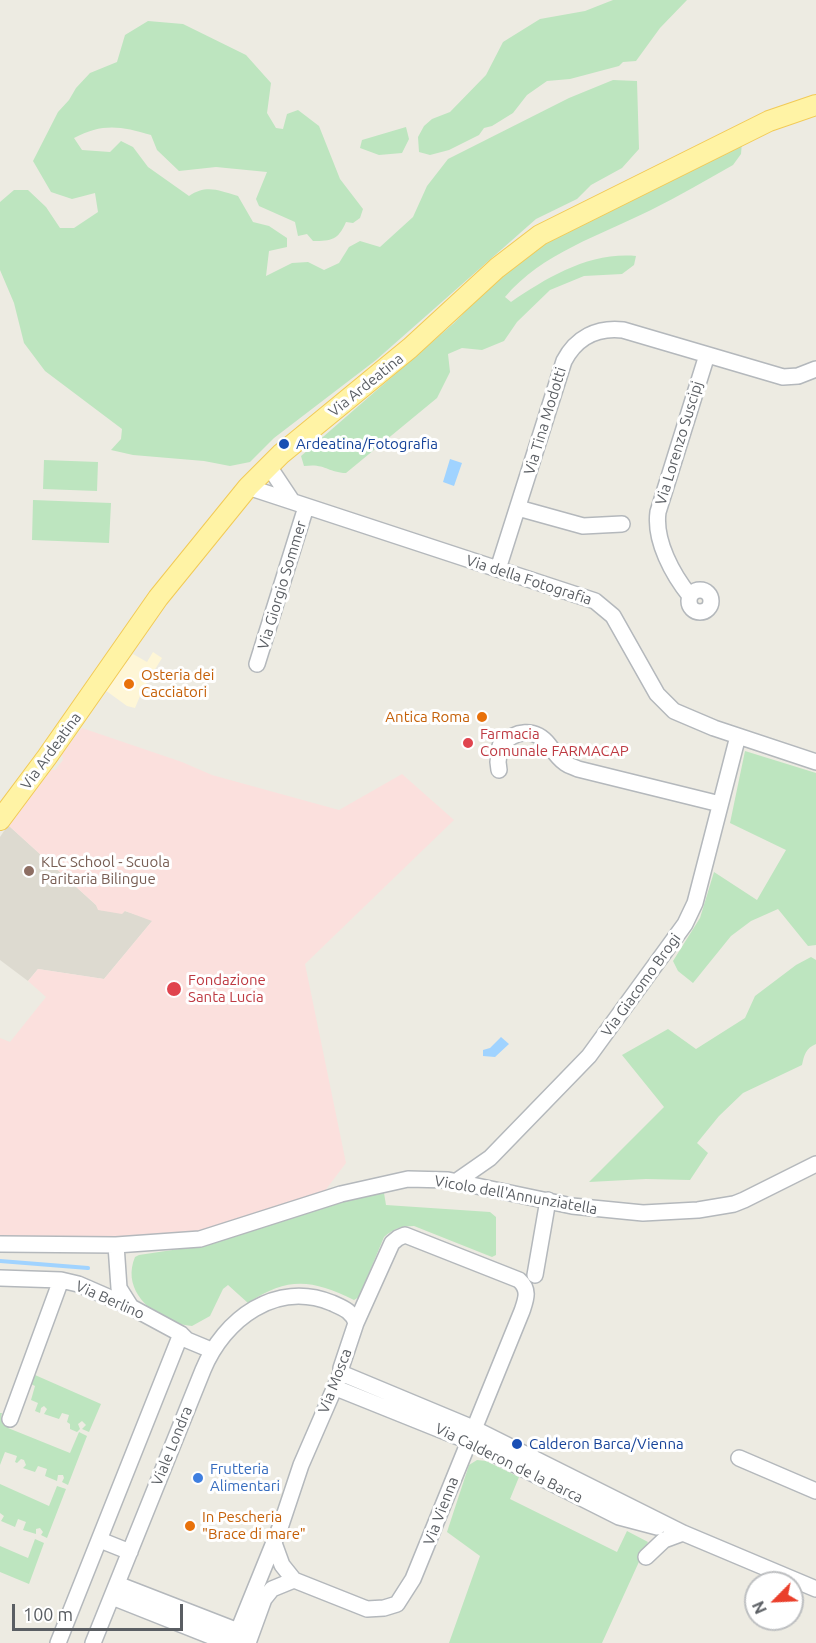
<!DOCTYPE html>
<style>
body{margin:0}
#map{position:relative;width:816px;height:1643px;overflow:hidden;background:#edebe2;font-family:Ubuntu,sans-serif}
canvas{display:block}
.north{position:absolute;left:744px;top:1571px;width:60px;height:60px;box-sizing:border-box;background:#fff;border:2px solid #bdbfc1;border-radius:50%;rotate:246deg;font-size:16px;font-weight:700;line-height:24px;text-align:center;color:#5a5e63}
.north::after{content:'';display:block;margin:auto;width:21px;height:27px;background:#ea3f2b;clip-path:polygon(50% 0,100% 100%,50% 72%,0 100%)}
.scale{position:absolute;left:12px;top:1604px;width:171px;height:27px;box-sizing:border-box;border:3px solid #5a5e63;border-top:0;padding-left:8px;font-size:18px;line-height:21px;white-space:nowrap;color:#5a5e63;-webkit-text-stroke:4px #fff;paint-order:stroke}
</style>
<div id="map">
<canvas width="816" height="1643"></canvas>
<div class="north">N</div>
<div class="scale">100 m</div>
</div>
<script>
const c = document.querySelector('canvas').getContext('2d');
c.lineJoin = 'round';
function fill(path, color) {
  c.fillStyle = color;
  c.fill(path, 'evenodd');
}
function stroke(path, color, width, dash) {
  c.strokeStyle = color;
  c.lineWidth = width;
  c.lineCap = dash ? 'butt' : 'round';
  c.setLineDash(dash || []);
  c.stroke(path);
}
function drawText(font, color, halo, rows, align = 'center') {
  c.font = font + ' Ubuntu,sans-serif';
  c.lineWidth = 6;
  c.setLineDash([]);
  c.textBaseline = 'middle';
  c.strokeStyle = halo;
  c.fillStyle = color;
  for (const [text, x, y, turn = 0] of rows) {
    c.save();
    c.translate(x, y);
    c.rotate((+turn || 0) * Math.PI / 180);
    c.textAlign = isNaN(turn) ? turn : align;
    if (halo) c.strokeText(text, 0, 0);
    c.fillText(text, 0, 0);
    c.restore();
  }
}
fill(new Path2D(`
 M153,652L162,658L143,689L135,708L127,706L105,690L133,654L147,662Z`), '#fef6d6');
fill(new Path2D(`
 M8,825L96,905L99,910L125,911L153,920L104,979L38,969L28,981L0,960V837Z`), '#dddad0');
fill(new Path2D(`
 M82,728L182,762L212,775L339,810L402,774L454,820L305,964L346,1163L321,1196L214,1231L122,1239L0,1237V1038L10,1042L46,997L28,981L38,969L104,979L152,921L125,911L122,914L98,910L96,905L8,825L51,770H55L63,760L62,754Z`), '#fbe0dd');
fill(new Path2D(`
 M613,0H687L660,28L636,61L623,62L619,66L570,79L547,81L527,95L513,113L492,126L484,128L479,135L449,150L430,155L419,152L418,137L424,126L432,119L450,112L486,75L503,42L540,19L585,11Z
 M148,21L183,24L246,55L271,83L267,113L276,128L283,129L287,114L298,110L319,126L340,179L363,209L360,218L353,223L346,222C338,240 332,241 313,241L307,234L298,236L295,222L259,206L256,199L267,172L216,167L179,171L157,150L151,135C121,126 102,123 74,138L82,150L110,152L121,141L133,147L148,167L189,196C207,184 219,191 238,196L253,222L269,226L287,238V247L269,251L266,276L292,263L308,262L324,270L339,263L349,247L360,241L380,247L413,217L427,186L448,159L569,98L613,80L637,81L639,149L622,168L591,185L577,199L536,219L376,360L274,438L250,462L230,466L204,461L133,455L111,450L121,439L122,429L45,371L24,343L14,303L0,270V202L14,190H28L46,207L60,228H74L98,212L95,193L72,199L51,192L33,161L58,112L69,100L76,88L90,73L117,62L125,35Z
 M406,127L409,139L402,153L379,155L360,148L362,140Z
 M742,142L741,154L733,165C706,180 679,196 651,210C601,235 542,253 505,297L511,302C548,277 589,252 636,256L634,265L622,274L584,276L550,290L517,322L504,341L482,350L462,348L448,354L450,372L437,398L346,473C327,472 325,463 304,466L301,456L454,323L513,263L552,237Z
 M44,460L98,462L97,491L43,489Z
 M33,500L111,503L109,543L32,540Z
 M745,751L816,773V945L808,946L778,909L751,921L731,936L693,983L678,971L673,961L700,918L714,872L757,900L786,850L730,823Z
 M811,957L816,960V1044C806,1048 804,1055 802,1065L743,1093L719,1116L697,1143L708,1153L690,1180L646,1179L589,1182L664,1107L622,1055L668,1029L696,1049L745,1018L755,996L796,965Z
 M384,1193L386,1205L490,1212L496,1217V1255L492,1257L414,1226C401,1226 393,1229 384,1237L359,1297L354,1300C312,1280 289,1276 248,1303L228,1285L223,1289L210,1316L192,1326C185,1325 176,1324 169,1321C144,1308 123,1286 135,1257L139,1255L179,1249L227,1238L304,1212L366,1195Z
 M35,1375L101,1404L89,1432L82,1429L86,1425L82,1421L78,1424L80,1429L77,1432L70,1429V1424L67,1422L69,1415L62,1413L59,1419L44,1414L47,1409L44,1406L41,1408L40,1413L35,1411L38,1403L31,1400L35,1386L31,1384Z
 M0,1413H2L1,1418L10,1421L8,1428L70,1453L79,1432L87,1436L68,1485L62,1482L64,1478L63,1475H58L57,1481L45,1476L47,1469L38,1466L35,1472L23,1468L26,1465L24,1460L21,1459L17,1463L15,1462L17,1456L5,1452L0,1465Z
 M477,1460L486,1461L519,1477L510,1499L617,1552L627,1531L648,1542L602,1643H449L480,1556L447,1532L469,1465Z
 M0,1484L49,1506L57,1486L66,1489L47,1538L41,1535L43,1532L40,1528L36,1529V1534L23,1530L26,1522L18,1519L15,1527L1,1521L4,1516L0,1513Z
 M35,1539L44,1543L29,1584L0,1572V1546L28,1558Z`), '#bde5bf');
fill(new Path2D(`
 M450,459L462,463L454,486L443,482Z
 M501,1037L509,1044L495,1057L483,1056V1050L490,1048Z`), '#a0d3ff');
stroke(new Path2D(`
 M0,1261L88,1268`), '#a0d3ff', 4);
const minor = new Path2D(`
 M268,465L292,501
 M248,487L595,601L613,616L657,694L674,711L714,728L816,762
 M518,508L583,526L622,524
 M498,569L564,361C576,338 597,327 623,330L783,377L798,376L816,369
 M689 601a11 11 0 1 1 22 0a11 11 0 1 1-22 0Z
 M690,596C673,575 654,541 658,512L707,355
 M257,664L306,507
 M499,770L498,762L500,746C515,730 535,727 549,745C554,752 558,758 565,763C569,766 574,767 578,769L720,804
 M457,1181L490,1158L589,1056L685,924L695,903L738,736
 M0,1244L116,1245L200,1239L341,1194L408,1179L448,1180L572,1206L643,1213L698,1210L734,1204L744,1200L816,1164
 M116,1245L119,1288L131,1307
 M535,1275L548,1200
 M0,1278L61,1280L78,1284L131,1307L181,1334L187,1340L211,1350
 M341,1373L473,1428L683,1533L816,1589
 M336,1388L468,1441L619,1517L657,1527
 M10,1419L61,1280
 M739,1458L816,1491
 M100,1540L130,1552
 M646,1557L664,1540L683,1533
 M117,1584L238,1631
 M112,1597L228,1643
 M58,1643L181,1334
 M93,1643L203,1370C224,1319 276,1280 332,1303C343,1308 352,1311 356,1323
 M232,1643L238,1631L281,1525L301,1465L341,1373V1368L356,1323L392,1243L398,1238L405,1235L519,1280C530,1290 526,1299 522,1311L413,1579L397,1604L384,1608L367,1609L294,1580L282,1565L274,1543
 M248,1643L264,1599L272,1589L294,1580`);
const major = new Path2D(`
 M0,820L47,757L158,598L248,487L281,454L410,348L497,268L540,235L769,121L816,105`);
stroke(minor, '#b4b8bc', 18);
stroke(major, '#f2ca56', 22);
stroke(minor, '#fff', 15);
stroke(major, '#fff3a5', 20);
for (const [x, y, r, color] of [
 [284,444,6,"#1a4fb4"],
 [129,684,6,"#e8710a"],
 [482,717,6,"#e8710a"],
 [468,743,6,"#e0444e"],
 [29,871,6,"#8d6e63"],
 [174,989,8,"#e0444e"],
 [517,1444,6,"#1a4fb4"],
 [198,1478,6,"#3f7fe0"],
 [190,1526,6,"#e8710a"]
]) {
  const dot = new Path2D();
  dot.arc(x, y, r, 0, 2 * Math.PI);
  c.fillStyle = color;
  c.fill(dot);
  stroke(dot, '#fff', 2);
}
drawText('15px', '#5a5e63', '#fff', [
 ["Via Ardeatina",366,385,-39],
 ["Via Tina Modotti",545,421,-73],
 ["Via Lorenzo Suscipj",679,443,-73],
 ["Via della Fotografia",529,580,18],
 ["Via Giorgio Sommer",282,585,-73],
 ["Via Ardeatina",51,751,-54],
 ["Via Giacomo Brogi",641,985,-54],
 ["Vicolo dell'Annunziatella",516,1195,10],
 ["Via Berlino",110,1300,24],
 ["Via Mosca",335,1381,-69],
 ["Viale Londra",172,1446,-68],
 ["Via Calderon de la Barca",509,1463,26],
 ["Via Vienna",441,1511,-69]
]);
drawText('15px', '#164399', '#fff', [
 ["Ardeatina/Fotografia",296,444],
 ["Calderon Barca/Vienna",529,1444]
], 'left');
drawText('15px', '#c56008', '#fff', [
 ["Osteria dei",141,675],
 ["Cacciatori",141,692],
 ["Antica Roma",470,717,"right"],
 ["In Pescheria",202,1517],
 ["\"Brace di mare\"",202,1534]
], 'left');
drawText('15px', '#be3a42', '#fff', [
 ["Farmacia",480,734],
 ["Comunale FARMACAP",480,751],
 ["Fondazione",188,980],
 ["Santa Lucia",188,997]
], 'left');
drawText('15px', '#785e54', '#fff', [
 ["KLC School - Scuola",41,862],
 ["Paritaria Bilingue",41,879]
], 'left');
drawText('15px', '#366cbe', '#fff', [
 ["Frutteria",210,1469],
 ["Alimentari",210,1486]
], 'left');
</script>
